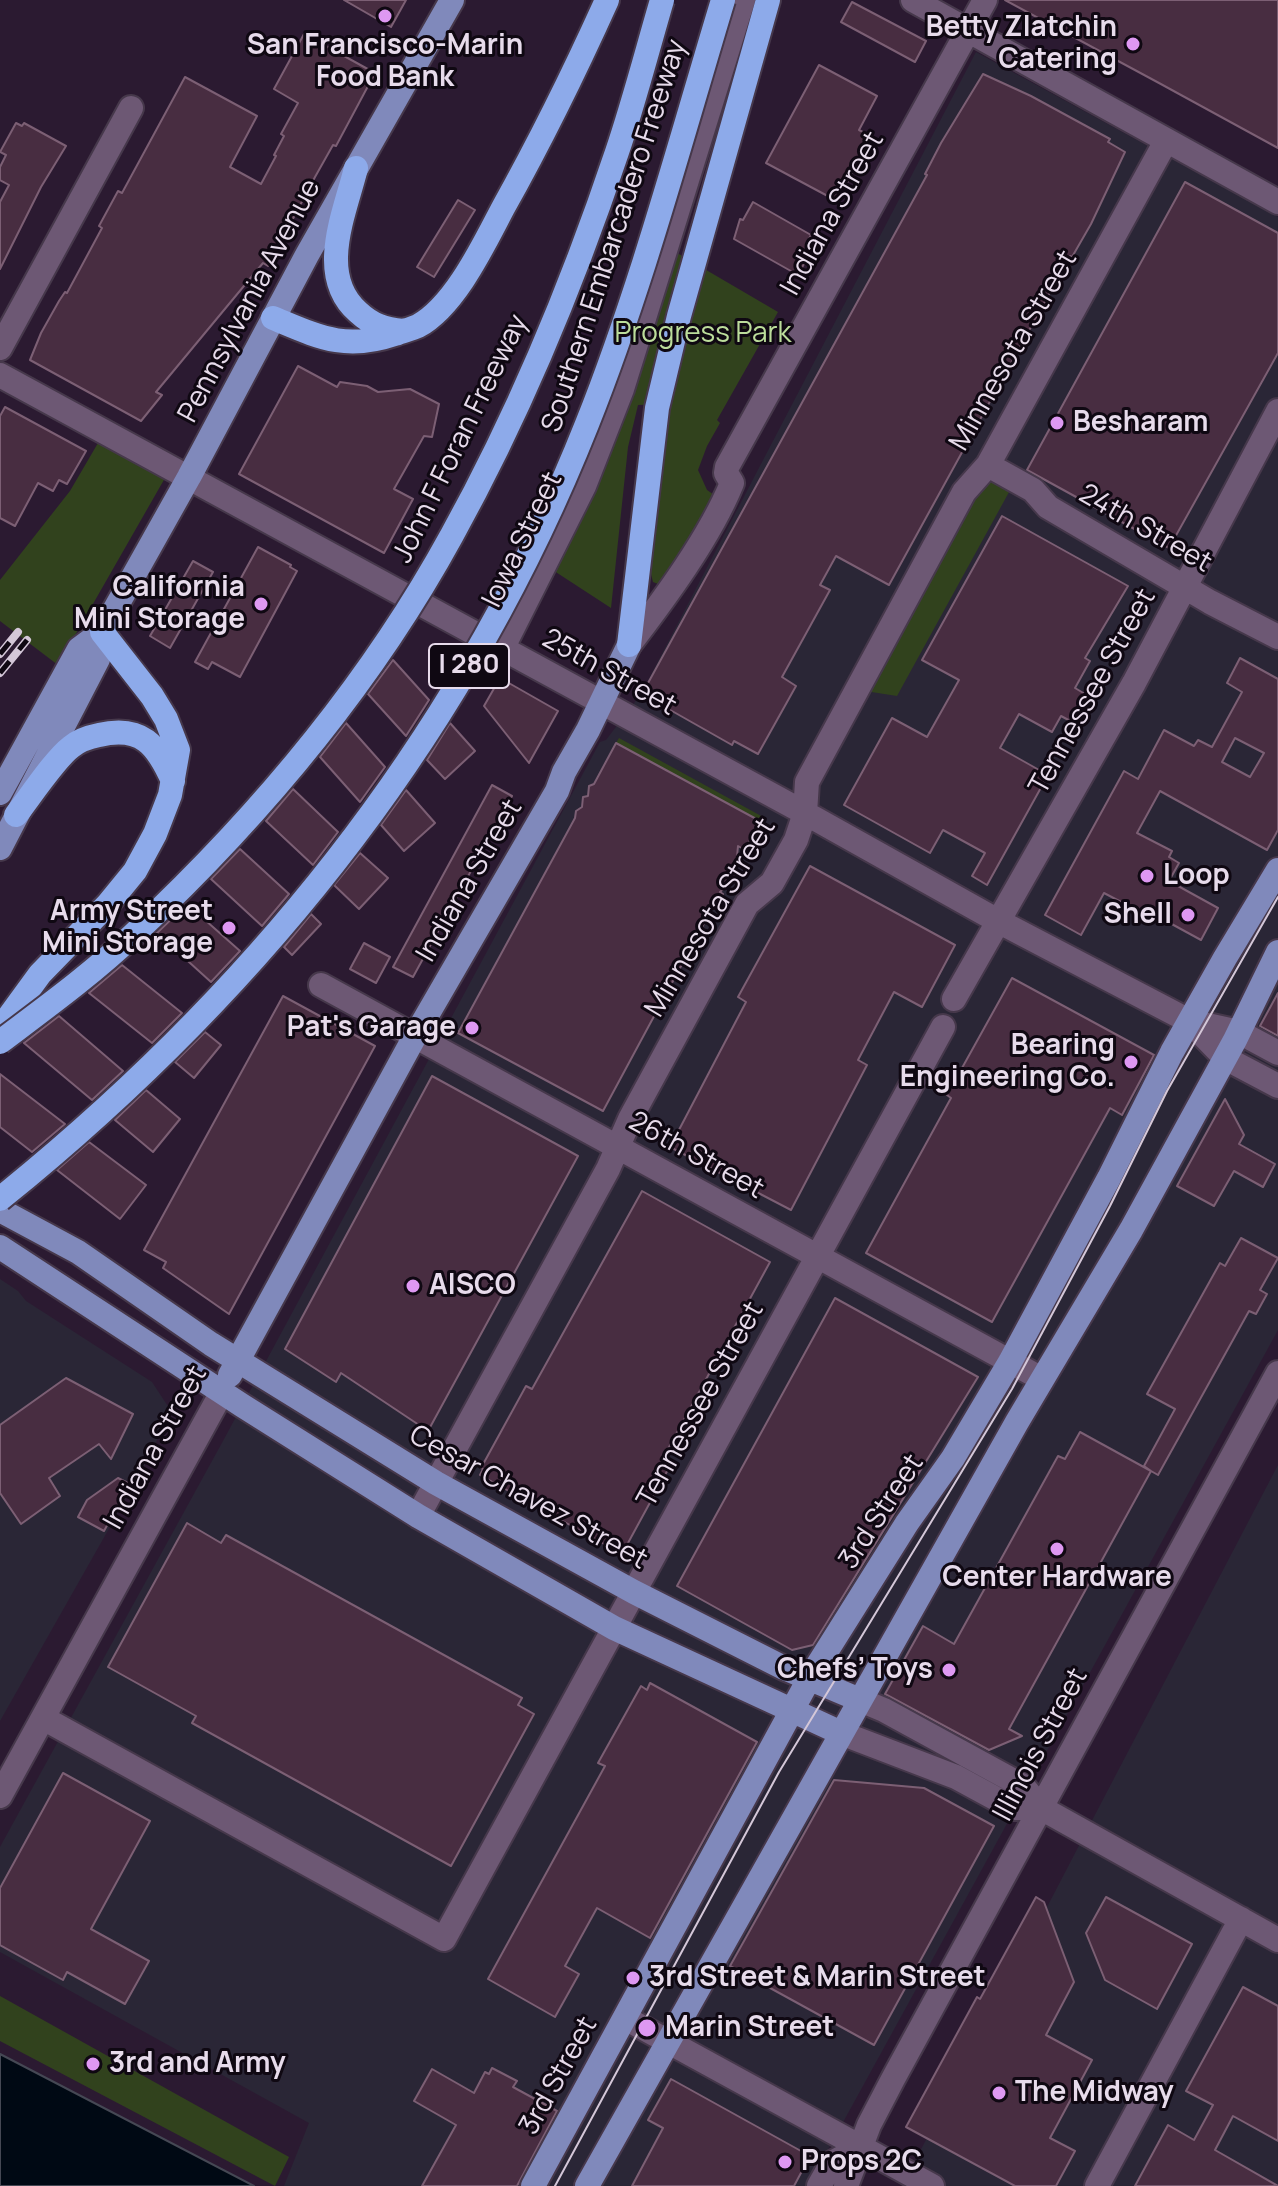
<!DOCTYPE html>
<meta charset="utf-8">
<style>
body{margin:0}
canvas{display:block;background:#2b1a31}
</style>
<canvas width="1278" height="2186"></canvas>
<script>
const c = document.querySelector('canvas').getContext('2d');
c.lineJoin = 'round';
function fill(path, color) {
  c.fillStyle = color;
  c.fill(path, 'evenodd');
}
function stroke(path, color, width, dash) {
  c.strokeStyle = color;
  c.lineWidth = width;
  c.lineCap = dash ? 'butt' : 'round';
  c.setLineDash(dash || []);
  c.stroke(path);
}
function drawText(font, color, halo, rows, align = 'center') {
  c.font = font + ' Manrope,sans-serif';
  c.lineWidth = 6;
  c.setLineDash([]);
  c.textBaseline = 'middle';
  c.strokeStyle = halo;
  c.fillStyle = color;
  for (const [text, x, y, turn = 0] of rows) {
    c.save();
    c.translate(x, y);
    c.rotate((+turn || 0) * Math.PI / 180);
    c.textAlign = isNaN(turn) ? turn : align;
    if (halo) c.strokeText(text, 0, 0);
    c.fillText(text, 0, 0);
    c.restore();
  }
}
fill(new Path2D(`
 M976,52L1278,217V1330L808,2186H284L309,2123L0,1952V1847L223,1441L600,742L606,740L641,694Z
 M0,1279L18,1291L26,1301L152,1382L171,1411L145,1465L0,1721Z
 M1278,1465V2186H902L1097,1811Z`), '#2a2636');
fill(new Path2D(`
 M672,250L778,312L717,420L720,423L707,446L698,470L707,490L717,497L658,584L653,582L650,570L670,404L638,405L628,447L611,608L545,565Z
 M98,443L165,478L58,665L0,621V580L70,491Z
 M1003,477L1014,483L897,696L865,691L983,481Z
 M619,738L763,817L760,821L616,743Z
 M0,1996L289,2157L275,2186L0,2041Z`), '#31421d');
const water = new Path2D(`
 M0,2054L254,2186H0Z`);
fill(water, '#000914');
stroke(water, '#454854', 2);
const building = new Path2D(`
 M344,0H406L391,27Z
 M1005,0H1278V148L1159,83Z
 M852,2L926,41L915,62L841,22Z
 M304,34L375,73L336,146L333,145L315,177L268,266L263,263L156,392L162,395L141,421L30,360L41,333L59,301L65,292L67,293L102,228L99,226L118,191L122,193L185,77L257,116L230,167L261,184L276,156L274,155L284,136L281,134L298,103L274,89Z
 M819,65L877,96L859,130L872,137L837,201L766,163Z
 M983,74L1031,96L1110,139L1108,142L1125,152L1091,224L1072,257L1070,256L889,585L836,556L820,585L830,590L782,677L796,686L758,754L734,741L732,745L642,694L927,175L925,174L941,143Z
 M16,123L22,126L24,123L66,146L41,187L0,269V202L9,185L0,180V167L6,155L0,152Z
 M1185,182L1278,233V353L1169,548L1027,470Z
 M458,200L475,210L434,277L417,267Z
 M753,202L811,235L809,239L815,243L798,275L734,239L740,219L743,220Z
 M298,366L337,387L340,382L367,386L378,392L410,389L439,404L432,437L424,436L394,489L413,499L384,553L239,474Z
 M5,407L86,451L67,484L59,480L53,491L38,483L15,526L0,518V416Z
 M1002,516L1128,586L1085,658L1090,661L1075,688L1090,697L1076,724L1061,716L1052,732L1019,714L1000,748L1048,775L987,885L972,876L985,853L943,830L930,853L844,805L892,718L927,737L959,680L922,660Z
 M258,547L291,565L290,567L297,571L240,677L212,662L208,669L195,662Z
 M193,561L213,572L170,648L150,636Z
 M1240,658L1278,679V830L1267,850L1160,791L1137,833L1172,851L1169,857L1179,863L1169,881L1218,908L1201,940L1146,910L1144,914L1104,893L1081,935L1045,915L1124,771L1138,779L1164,730L1194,746L1198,740L1212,747L1242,692L1227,683ZM1235,738L1264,753L1250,777L1222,762Z
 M393,660L429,700L406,736L368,694Z
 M500,678L558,711L529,763L484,706Z
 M346,723L385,767L360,802L320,757Z
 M450,723L475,751L445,779L427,760Z
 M616,743L760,821L745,850L738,846L735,878L720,892L723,894L715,903L603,1111L458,1033L575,818L576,811L582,807L583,797L588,796L589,786L594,784Z
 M492,785L512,796L413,977L393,967Z
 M293,789L338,832L313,865L266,821Z
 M406,790L435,823L404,851L381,825Z
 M240,849L289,894L262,926L211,879Z
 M360,853L388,878L359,909L334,885Z
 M810,866L955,945L922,1007L894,992L858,1060L867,1065L791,1210L670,1147L746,1002L738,997Z
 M187,904L240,951L211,982L157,933Z
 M311,914L321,924L292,955L284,947Z
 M364,943L390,957L376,983L350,969Z
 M122,965L182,1013L152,1043L89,993Z
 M1012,978L1154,1055L1122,1115L1110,1108L992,1322L866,1253L951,1098L947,1095Z
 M1278,993V1036L1260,1026Z
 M283,996L375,1046L229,1314L163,1268L166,1262L144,1250Z
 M59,1016L123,1071L92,1100L24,1043Z
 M205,1032L221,1045L194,1078L175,1062Z
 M0,1074L65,1124L32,1152L0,1127Z
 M432,1076L578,1156L428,1431L341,1373L336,1382L285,1349Z
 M146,1090L180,1119L153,1152L115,1120Z
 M1225,1099L1244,1135L1239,1144L1275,1164L1263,1187L1234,1171L1214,1206L1177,1186Z
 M89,1142L146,1185L120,1219L57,1170Z
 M642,1191L770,1262L662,1460L671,1464L622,1554L480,1475L483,1469L481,1468L526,1386L532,1389Z
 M1241,1238L1278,1258L1260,1290L1267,1294L1256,1314L1249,1311L1158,1475L1151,1471L1009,1729L1022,1736L989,1750L885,1694L923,1626L954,1644L1058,1456L1065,1459L1080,1432L1151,1471L1144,1466L1175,1409L1147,1394L1220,1263L1225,1266Z
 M835,1298L978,1377L813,1645L792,1650L677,1586Z
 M66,1378L133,1414L111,1459L99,1444L49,1478L60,1496L21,1524L0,1493V1425Z
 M118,1478L130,1484L104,1531L78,1517L87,1500Z
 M187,1523L221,1543L226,1535L522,1698L518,1705L534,1714L451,1866L192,1723L196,1716L108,1667Z
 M650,1683L757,1742L650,1938L597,1908L565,1966L579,1974L555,2017L488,1979L605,1766L598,1763L641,1686L647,1690Z
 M63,1773L150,1821L91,1929L149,1961L125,2004L67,1972L63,1980L0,1945V1888Z
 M834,1780L924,1788L994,1826L874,2045L730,1966Z
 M1036,1897L1044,1902L1074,1982L1046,2035L1092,2060L1050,2138L1075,2151L1056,2186H1015L906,2127L977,1997L980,1999Z
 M1106,1897L1192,1944L1157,2009L1105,1980L1086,1933Z
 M1243,1987L1278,2006V2141L1233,2116L1215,2150L1278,2186H1135L1168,2125L1194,2140L1213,2105L1186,2091Z
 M492,2068L517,2081L513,2087L557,2111L517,2186H422L456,2125L414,2101L432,2069L474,2093L485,2072L489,2074Z
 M671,2079L810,2156L794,2186H632L663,2128L648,2120Z`);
fill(building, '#482d41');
stroke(building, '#7c5f74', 2);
const minor = new Path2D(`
 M913,0L1278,202
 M0,348L131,108
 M0,375L805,813L998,921L1189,1021L1225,1058L1278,1086
 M988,465L1033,490L1048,507L1210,602L1278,637
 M629,645C665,598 710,537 732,483L726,473L727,467L985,0
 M502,649L584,486L622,389L743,0
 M321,985L1042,1379
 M954,999L1134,683L1278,411
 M1189,1021L1239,1032L1278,1053
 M418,1516L608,1169L630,1119L747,904L772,883L796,840L805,813L807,782L964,492L988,465L1166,141
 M860,1700L884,1710L1023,1786L1041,1808L1278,1940
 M43,1718L444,1939L943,1027
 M841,1733L956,1777L1013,1808H1041
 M0,1796L222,1392
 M625,2018L932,2186
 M819,2186L832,2163L861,2147
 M846,2186L869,2125L893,2079L1278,1373
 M1097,2186L1241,1919`);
const major = new Path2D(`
 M0,793L79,649L102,632
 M0,848L98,659L102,632L189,477L307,255L452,0
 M0,1210L78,1252L211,1344L436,1483L634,1592L784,1668L860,1700
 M0,1247L243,1406L418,1516L614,1628L841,1733
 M230,1375L415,1036L557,791L564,772L588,730L629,645
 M533,2186L809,1679L907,1523L953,1458L1010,1362L1109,1178L1172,1052L1225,958L1278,870
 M587,2186L1017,1422L1131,1230L1235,1040L1278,952`);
const highway = new Path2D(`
 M356,168C345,213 316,275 358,312C372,325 384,329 403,331
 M273,318C319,337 345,351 395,334C403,331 411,329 418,326C455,306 484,244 503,208C541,140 575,71 607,0
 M629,645L657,408L679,316L768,0
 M16,815C30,797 55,759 71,747C79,740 89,737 99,735C142,725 157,745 173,781
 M0,1029L40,974L108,904L135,871L155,834L170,795L178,750L166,719L152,696L102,632`);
stroke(minor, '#46384b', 28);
stroke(major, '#46384b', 28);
stroke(highway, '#46384b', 28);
stroke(minor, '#6d5874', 24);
stroke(major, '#8089bb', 24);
stroke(highway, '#8daaea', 24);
stroke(new Path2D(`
 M555,2186L779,1772L1012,1389L1110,1206L1167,1091L1278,897`), '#d4c7d8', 2);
const rail = new Path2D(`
 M0,654L18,632
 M0,673L27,640`);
stroke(rail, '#d4c7d8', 8);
stroke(rail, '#0f0812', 5, [15]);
const highwayBridge = new Path2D(`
 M0,1042C45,1008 92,974 133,935C257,819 370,685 452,535C519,414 573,283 617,152C634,102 647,51 662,0
 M0,1199C259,990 464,734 587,424C642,286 680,142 723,0`);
stroke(highwayBridge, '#46384b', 28, []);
stroke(highwayBridge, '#8daaea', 24);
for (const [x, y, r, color] of [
 [385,16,8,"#de98f2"],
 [1133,44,8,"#de98f2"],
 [1057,423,8,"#de98f2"],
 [261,604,8,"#de98f2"],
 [1147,876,8,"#de98f2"],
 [1188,915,8,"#de98f2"],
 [229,928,8,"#de98f2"],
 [472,1028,8,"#de98f2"],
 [1131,1062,8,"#de98f2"],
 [413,1286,8,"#de98f2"],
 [1057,1549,8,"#de98f2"],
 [949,1670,8,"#de98f2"],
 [633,1978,8,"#de98f2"],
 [647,2028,10,"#de98f2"],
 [93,2064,8,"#de98f2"],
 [999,2093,8,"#de98f2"],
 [785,2162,8,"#de98f2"]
]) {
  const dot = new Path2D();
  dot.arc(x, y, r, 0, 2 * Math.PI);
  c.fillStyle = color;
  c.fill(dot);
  stroke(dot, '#0f0812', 3);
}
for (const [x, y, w] of [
 [469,666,80]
]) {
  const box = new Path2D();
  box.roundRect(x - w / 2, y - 22, w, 44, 6);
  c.fillStyle = '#0f0812';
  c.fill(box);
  stroke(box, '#e7dbeb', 2);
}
drawText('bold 26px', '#e7dbeb', null, [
 ["I 280",469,666]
]);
drawText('bold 28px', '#e7dbeb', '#0f0812', [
 ["Betty Zlatchin",1117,28,"right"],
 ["Catering",1117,60,"right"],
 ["San Francisco-Marin",385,46,"center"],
 ["Food Bank",385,78,"center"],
 ["Besharam",1073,423],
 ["California",245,588,"right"],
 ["Mini Storage",245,620,"right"],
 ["Loop",1163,876],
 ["Army Street",213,912,"right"],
 ["Mini Storage",213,944,"right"],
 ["Shell",1172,915,"right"],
 ["Pat's Garage",456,1028,"right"],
 ["Bearing",1115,1046,"right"],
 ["Engineering Co.",1115,1078,"right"],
 ["AISCO",429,1286],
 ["Center Hardware",1057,1578,"center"],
 ["Chefs’ Toys",933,1670,"right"],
 ["3rd Street & Marin Street",649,1978],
 ["Marin Street",665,2028],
 ["3rd and Army",109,2064],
 ["The Midway",1015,2093],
 ["Props 2C",801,2162]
], 'left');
drawText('28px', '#e7dbeb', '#0f0812', [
 ["Indiana Street",833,214,-61],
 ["Southern Embarcadero Freeway",615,236,-72],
 ["Pennsylvania Avenue",250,301,-62],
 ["Minnesota Street",1014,351,-60],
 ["John F Foran Freeway",461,439,-64],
 ["24th Street",1145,529,30],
 ["Iowa Street",523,540,-64],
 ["25th Street",609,673,29],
 ["Tennessee Street",1093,692,-61],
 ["Indiana Street",470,881,-60],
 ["Minnesota Street",711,918,-59],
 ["26th Street",696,1156,29],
 ["Tennessee Street",701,1405,-61],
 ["Indiana Street",156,1448,-61],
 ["Cesar Chavez Street",528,1498,29],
 ["3rd Street",882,1512,-57],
 ["Illinois Street",1041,1745,-62],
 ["3rd Street",559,2076,-61]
]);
drawText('28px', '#bcdd9b', '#0f0812', [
 ["Progress Park",703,334]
]);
</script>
